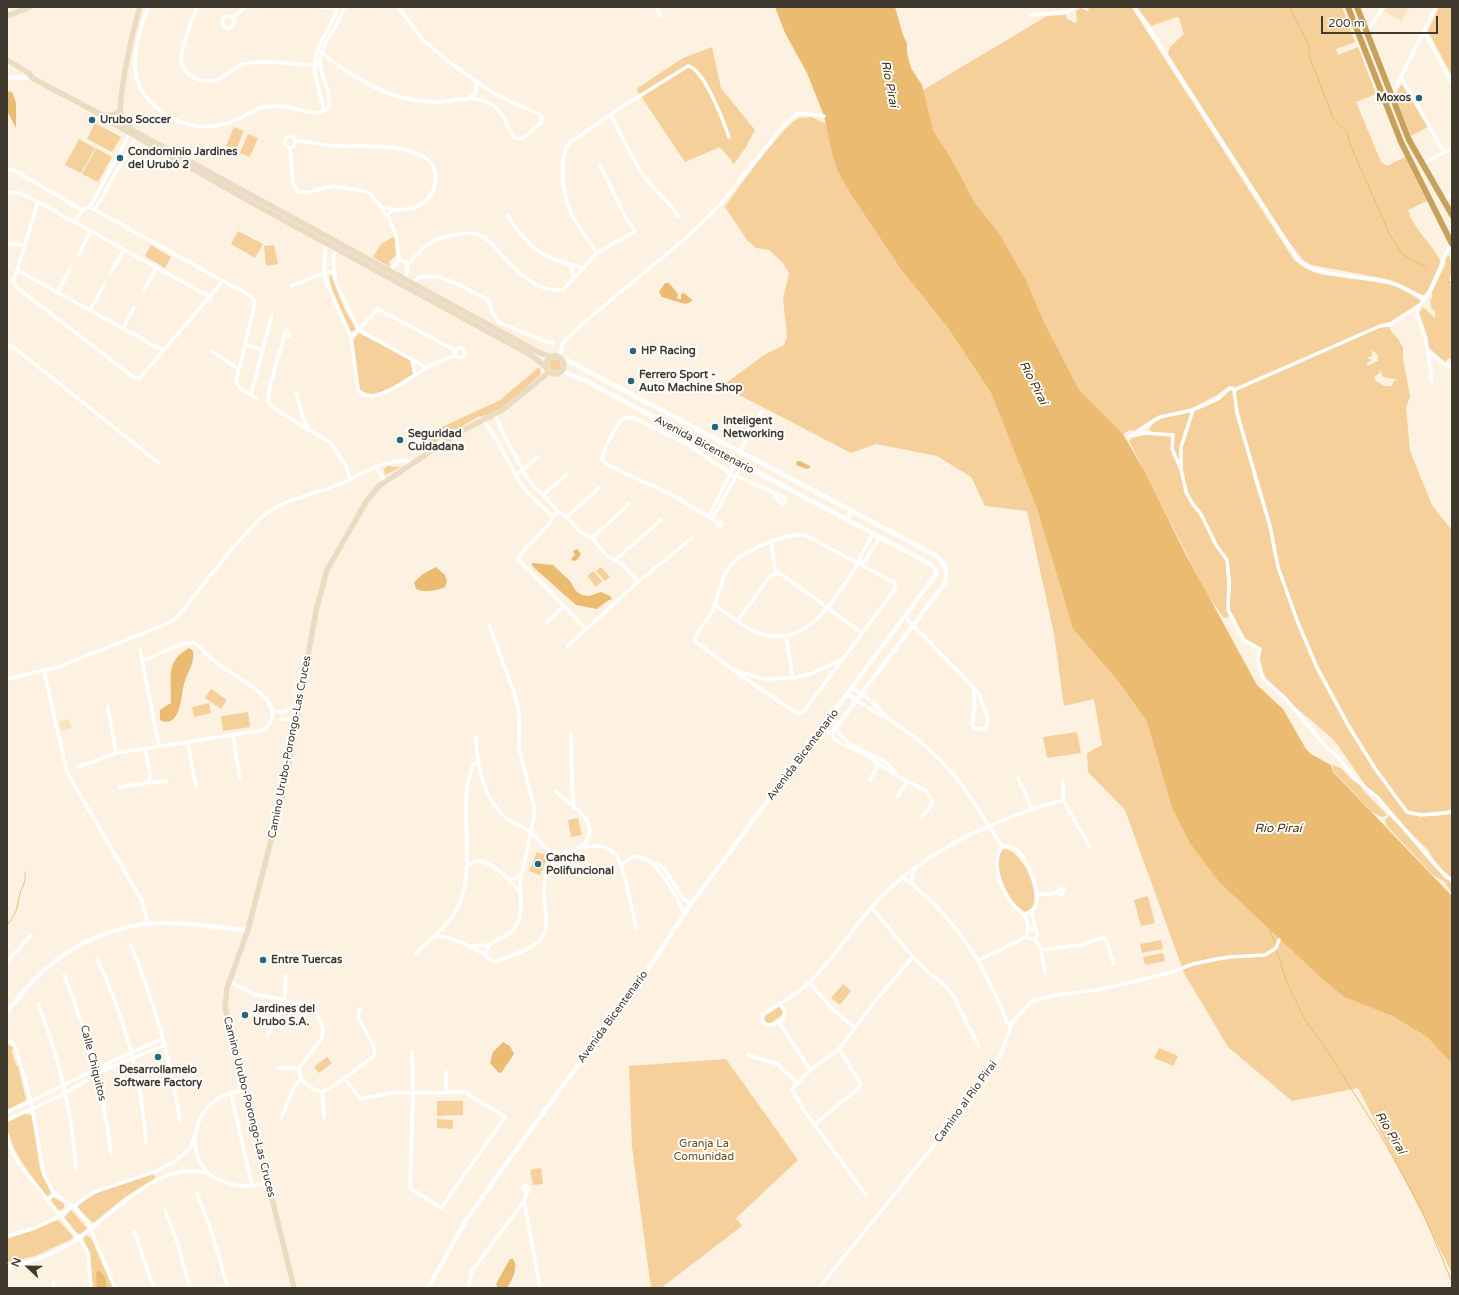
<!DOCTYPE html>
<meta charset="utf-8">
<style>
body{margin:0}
#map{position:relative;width:1459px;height:1295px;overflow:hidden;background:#fdf2e1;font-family:"Varela Round",sans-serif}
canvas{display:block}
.frame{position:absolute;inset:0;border:8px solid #40392e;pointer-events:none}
.north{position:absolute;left:8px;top:1247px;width:40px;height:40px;-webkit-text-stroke:3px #fff;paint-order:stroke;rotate:292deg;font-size:11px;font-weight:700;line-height:16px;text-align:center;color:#40392e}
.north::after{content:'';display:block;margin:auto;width:14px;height:18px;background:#40392e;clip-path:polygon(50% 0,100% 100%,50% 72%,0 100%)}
.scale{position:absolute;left:1321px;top:16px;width:117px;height:18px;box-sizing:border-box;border:2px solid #40392e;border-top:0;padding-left:5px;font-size:12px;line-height:14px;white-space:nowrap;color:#40392e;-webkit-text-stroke:3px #fff;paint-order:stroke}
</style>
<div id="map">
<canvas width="1459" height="1295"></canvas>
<div class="frame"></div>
<div class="north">N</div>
<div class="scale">200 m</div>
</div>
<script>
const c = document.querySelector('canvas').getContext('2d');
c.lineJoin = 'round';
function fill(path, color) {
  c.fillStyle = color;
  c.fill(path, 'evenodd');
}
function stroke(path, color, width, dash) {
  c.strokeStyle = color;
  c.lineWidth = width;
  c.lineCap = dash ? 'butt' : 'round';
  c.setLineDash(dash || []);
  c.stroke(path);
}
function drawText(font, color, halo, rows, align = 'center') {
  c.font = font + ' "Varela Round",sans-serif';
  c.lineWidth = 4;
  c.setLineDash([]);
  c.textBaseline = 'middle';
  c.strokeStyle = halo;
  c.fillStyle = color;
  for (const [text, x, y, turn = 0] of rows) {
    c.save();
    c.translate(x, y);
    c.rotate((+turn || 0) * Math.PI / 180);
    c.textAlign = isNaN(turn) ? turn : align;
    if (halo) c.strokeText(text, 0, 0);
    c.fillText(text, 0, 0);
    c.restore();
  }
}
fill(new Path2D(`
 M1387,7H1410L1401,21L1384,11Z
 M69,719L72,728L61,731L59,722Z`), '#fae3c0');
fill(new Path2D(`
 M1088,7L1132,8L1294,260C1300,265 1306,269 1313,272C1334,280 1413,279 1421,302L1390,322L1384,323L1237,387L1229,386L1217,395L1192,408L1156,417L1135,431L1130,430L1123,434L1079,391L1045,324L1026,280L999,233L975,203L951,158L933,130L923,90L1047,16L1066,15V18L1075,23L1077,21L1076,12L1078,9L1081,8L1089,12Z
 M1137,7H1342L1355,42L1336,49L1338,55L1358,47L1376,94L1356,102L1381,162L1387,166L1405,157L1427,201L1408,210C1414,231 1433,243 1441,263L1426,294L1423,295L1396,282L1382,278L1311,265L1303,260L1283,234L1168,54L1170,47L1184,34L1179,18L1177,17L1151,26Z
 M1439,7H1452V76L1428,31Z
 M712,47L721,88L755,130L746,147L734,164L720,147L685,162L636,89L683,58Z
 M1401,85L1403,86L1428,127L1411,136L1395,95Z
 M811,117L827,124L850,193L900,268L948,328L991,393L1037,509L1073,629L1117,680L1147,722L1172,808L1220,883L1321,978L1344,997L1392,1016L1419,1032L1428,1038L1452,1064V1273L1358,1088L1292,1101L1228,1047L1184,973L1125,810L1088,772L1087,753L1102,745L1094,699L1064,706L1054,634L1027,511L985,506L971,477L937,456L876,444L851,453L722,386L764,355L784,345L787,337L783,298L789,274L783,263L769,250L756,248L747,240L725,207C735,192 786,122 799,118C802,117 808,118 811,117Z
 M95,123L121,137L112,152L87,139Z
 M234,127L244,131L236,150L226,146Z
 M248,134L258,138L250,157L240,153Z
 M79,139L95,148L81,173L65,165Z
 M96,148L112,157L98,182L82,174Z
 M238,231L263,244L255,258L231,244Z
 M395,236L396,255L389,262L390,267L373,257L381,244Z
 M151,245L171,257L165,268L145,256Z
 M274,245L278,264L266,266L264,246Z
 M1448,254C1454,265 1453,269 1449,279L1452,287V360L1449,358L1445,362L1428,347V339L1419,312L1423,307L1435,318V311L1431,308L1430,299L1432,298V292L1446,263L1445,260Z
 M331,275L344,308L356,329L354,331L351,332L332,289L329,276Z
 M1389,326L1391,331L1399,340L1403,348V358L1410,396L1406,408L1410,451L1432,505L1452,531V811L1426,814L1408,811L1377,769L1349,723L1318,665L1298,619L1279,566L1236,402V391L1238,390L1380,327ZM1372,350L1378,355V361L1367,366V363L1372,360L1367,358L1372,356ZM1380,370L1383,377L1399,380L1394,381L1392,386H1384L1375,380L1374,376L1379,374Z
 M359,333L410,360L413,374C400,382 373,403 360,389L353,340Z
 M549 365a6 6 0 1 1 12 0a6 6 0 1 1-12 0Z
 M539,367L541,374C523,389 502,414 478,417L425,448L421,442L442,427L500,400Z
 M1230,390L1233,391L1254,480L1269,527L1273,552L1302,636L1353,735L1408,814L1437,816L1452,813V894L1445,882L1433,875L1386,825L1385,820L1389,816L1407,833L1446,880L1450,879L1434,860L1428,850L1373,796L1334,740L1293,705L1266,679C1259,670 1259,660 1261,650L1245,640L1238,628L1236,620L1229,609L1231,586L1229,566L1188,495L1182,470L1181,452L1193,412L1220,399Z
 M1191,412L1180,448V465L1172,448L1173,433H1153L1149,430C1154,415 1178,415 1191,412Z
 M1148,433L1170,434L1173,437L1171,446L1181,469L1193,508L1200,515L1226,561L1229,616L1227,618L1223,617L1207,594L1129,441L1134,436Z
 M387,466L401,467L385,475L384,469Z
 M601,567L610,577L605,581L596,571Z
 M593,571L602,581L596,587L587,576Z
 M211,689L227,700L221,709L205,698Z
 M209,703L211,713L194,717L192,707Z
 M248,712L250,727L223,731L221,716Z
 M1077,732L1081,753L1047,758L1043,737Z
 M1333,765L1342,769L1352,780L1361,785L1362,789L1387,815L1382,817L1372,812L1333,771Z
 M578,818L582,835L571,837L568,820Z
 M1004,849C1025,851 1046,904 1027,912C1012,910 997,874 998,860C998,857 1000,854 1001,851Z
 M537,852L548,856L540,875L529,871Z
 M1148,896L1155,923L1141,926L1134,900Z
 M1161,940L1163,949L1142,953L1140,944Z
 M1163,953L1165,961L1145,965L1143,957Z
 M843,984L851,991L840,1005L831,998Z
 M779,1007L782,1010L783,1014L770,1024L766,1022L764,1019L766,1015Z
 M7,1044L13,1047L12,1052L16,1065L18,1066L26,1100L7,1110Z
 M1159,1048L1178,1056L1173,1066L1154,1058Z
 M327,1057L332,1063L319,1073L314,1067Z
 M726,1059L798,1160L736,1218L742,1226L661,1288H651L632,1147L629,1066Z
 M437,1101H463V1115L437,1116Z
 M24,1114L31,1115L32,1118L40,1169L51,1193L47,1197C37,1184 0,1136 8,1122Z
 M437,1119L453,1120V1129L437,1128Z
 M541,1168L543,1184L533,1185L530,1170Z
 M152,1174L156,1177L154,1179L125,1197L93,1223L80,1210L78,1206C88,1192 135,1180 152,1174Z
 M51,1197L57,1199L64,1204V1208L58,1211L50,1199Z
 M71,1210L86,1227L87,1229L80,1234L76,1233L64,1218Z
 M58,1220L73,1236L72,1239L35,1256L7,1263V1239L31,1231Z
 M86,1235L91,1238L113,1288H93L90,1253L83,1239Z`), '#f5d09a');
fill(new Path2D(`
 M775,7H895L903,35L907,43V53L911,68L922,85L933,130L951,158L975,203L999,233L1026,280L1045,324L1079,390L1123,434L1145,472L1185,553L1257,685L1283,709L1306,749L1311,754L1331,765L1333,772L1452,896V1064L1428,1038L1419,1032L1392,1016L1344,997L1321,978L1220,883L1190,843L1172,808L1147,722L1117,680L1073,629L1037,509L991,393L948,328L900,268L850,193L838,171L832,153L824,116L807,73L785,33Z
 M7,91L12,92L16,103V128L7,111Z
 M665,283H669L678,294L677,297L678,299H681V294L684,293L692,300L691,302L685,304L662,297L659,292Z
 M797,461H800L810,466V468L807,469L796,465Z
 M577,549L581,554L577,560L573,561L571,559L575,555L573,551Z
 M532,563L553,565L570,581L576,591L582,595L589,596L601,592L610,596L612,599L607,601L597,609L576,605L532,566Z
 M436,567L445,575L447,582L445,587C436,591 424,593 416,589L414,582L423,574Z
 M189,648L193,651C195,664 187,672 184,684C181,694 181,730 160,720V710L171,703C172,678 164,662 189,648Z
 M503,1042L510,1046L514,1054L501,1073L498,1072L490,1063L493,1052Z
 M510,1259H513C519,1267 512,1280 507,1288H498L496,1284Z
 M98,1270C103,1272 109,1283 105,1288H97L96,1273Z`), '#eabb71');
stroke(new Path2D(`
 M1289,7L1309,45V55L1333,118L1347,132L1350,144L1389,233L1398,248L1405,256L1426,267
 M1447,281L1452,283
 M7,925C20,909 16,907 21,890C24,884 26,880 25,872
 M1270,930L1276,946
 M1276,949L1287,983L1305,1020L1328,1052L1381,1136L1422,1210L1452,1282`), '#eabb71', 1);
stroke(new Path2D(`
 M148,7C141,27 134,48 135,69C138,104 180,131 213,126C221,125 231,123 239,119C249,114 254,108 266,107C272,106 280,106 287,107C300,109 316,117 328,109C334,92 319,77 320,60C322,41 340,26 344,7
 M197,7C192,21 178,52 182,66C184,71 188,74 192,76C198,80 206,82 213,81C225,79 232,67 244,64C270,58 295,67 320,64
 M318,7H339
 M656,7L661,16
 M1135,7L1299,261C1321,277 1361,276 1388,282C1401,285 1412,293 1424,300L1419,306L1417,314L1426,340L1432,381
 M1030,15L1067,12L1075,7
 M222 22a6 6 0 1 1 12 0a6 6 0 1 1-12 0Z
 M232,18L246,7
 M1424,31L1452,83
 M1367,32L1383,7
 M318,50C352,78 392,103 438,102C456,101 471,94 489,103C503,110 506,124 513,136L517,139L523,138L541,123L542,117L539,114L511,102L487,89L445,59L424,41L398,7
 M1401,77L1444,152
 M1392,95L1436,7
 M470,97C477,94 477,87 475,81
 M324,111C321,93 310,71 317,52C322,36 333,25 338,7
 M611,115C621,135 631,157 644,176C654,191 669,200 678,216
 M284.5 142a5.5 5.5 0 1 1 11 0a5.5 5.5 0 1 1-11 0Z
 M295,140C311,143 327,146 343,146C370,147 400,143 424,157C443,168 437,196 420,205C412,210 400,210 391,210
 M290,148L293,183L297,191L306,193L333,186L364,191L369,193L384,210
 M1423,164L1452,148
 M7,168L17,172L82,210
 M7,192L20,193L38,202
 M1444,199L1452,195
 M90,207L130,133
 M383.5 211a3.5 3.5 0 1 1 7 0a3.5 3.5 0 1 1-7 0Z
 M95,209L136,137
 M388,215L396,236L399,260
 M507,215C531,251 542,258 584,268
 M75,222L82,210L90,207L223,281
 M326,243L324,273L327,284L351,337L358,390C372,409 412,376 428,367C436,362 446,359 456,355
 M7,244L24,245
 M336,249L333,260L336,283L359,330L427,368
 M597,253C588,240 578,227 571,213C563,195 558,162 568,144L622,107L688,66C704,69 724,122 729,137
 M78,255L91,231
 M408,264C423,247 432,238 455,235C462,234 470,232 476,234C486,236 494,246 500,253C515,270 538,294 563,290L597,253L635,231L626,218L600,165
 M571,266L574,279
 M17,270L13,281L16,287L135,378H140L223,281L251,296L255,303L236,382L240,389L257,398
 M390,271L399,260L405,262L408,267L405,280
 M110,274L124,250
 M412,283L420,277H439L453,282L488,300L494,316L500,323L544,341L553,343
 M291,286L324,273L334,272
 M144,290L156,268
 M58,292L71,266
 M1424,300L1431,289L1451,242
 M90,310L104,285
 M123,328L134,307
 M283,337L290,336L289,331L287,330L285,333L270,386L268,402L275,409L309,430
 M351,337L378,309L456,351
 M7,345L16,349L160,464
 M245,345L263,350
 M455 353a5 5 0 1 1 10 0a5 5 0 1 1-10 0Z
 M1427,350L1443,363L1452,367
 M164,351L17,270L38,202L210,297
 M212,351L238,369
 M560,357L562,344L581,325L687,237L720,205L784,125L798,113L824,116
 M412,359L415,375
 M1234,390L1237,413L1270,526L1278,567L1298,623L1317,668L1349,727L1376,770L1407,812L1421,815L1452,812
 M296,392L304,421L309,430L330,442L347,468L350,479
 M251,394L272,315
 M495,415L505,437L529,481L559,512L567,517L579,531L592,538L606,555L622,564L638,582
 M483,420C499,439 508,464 521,484C529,496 542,506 552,516
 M1133,434L1160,417L1193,410L1218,399L1230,388L1234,390L1380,326L1389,325L1419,306
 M1130,436L1146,433L1173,435L1172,449L1181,469L1186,492L1192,503L1201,514L1216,545L1227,560L1229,581L1228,610L1244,640L1260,649L1258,659L1262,675L1265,680L1286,699L1327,748L1338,757L1355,779L1377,797L1437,867L1452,881
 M740,451L762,411
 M376,466L385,482
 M1181,468V447L1193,410
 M516,475L538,457
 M543,495L567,474
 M559,512L552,516L550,523L518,557V559L586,629
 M709,516L736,462
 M567,517L599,488
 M712,519L742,465
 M717,522H722V525L718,526L717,522L712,519L676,497L608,465L602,460C601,452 617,424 624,418H634L687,444L731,474L782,496L785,498L786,503L782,504L773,493
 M592,538L629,504
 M771,542L776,573
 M615,560L661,520
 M858,564L865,561L879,538
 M715,605C728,614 742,626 756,632C806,653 835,598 858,564L860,557L873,534
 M905,617L978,692L988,719L987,726L983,730L974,728L972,724L975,705L973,687
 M738,620L770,576L780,573L862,633
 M547,622L564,606
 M489,625L515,695L519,713V749L534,806V817L520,883L521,909L519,920L513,931L489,945L486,952L487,958L495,962C507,957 533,949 541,939C550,927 545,911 544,898C541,863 565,846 597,846C604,846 611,849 616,855C625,866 632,912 636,928
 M786,636L793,678
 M568,646L638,582L693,537
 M140,650L159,746
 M733,670L798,714L804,711L895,589V583L807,536C790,530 740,552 729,567C719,581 719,600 710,615C706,623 695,632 695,641L733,670L764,679L793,678L813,673L843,659
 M44,671L67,772L142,901L148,924
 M7,679L58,667L169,623C182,614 191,600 201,587C220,564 239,538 261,518C283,498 315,495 342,483C364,473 387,457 413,462
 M862,694L869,699
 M857,701L865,705
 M873,702L886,717L921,742L940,760L960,782L1002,846
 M108,707L116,753
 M869,708L878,714L885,716
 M273,711L279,712
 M282,712L289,710L300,703
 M281,719L298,722
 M836,729C848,752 883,752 896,774
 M571,733L572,786L574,808
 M831,734L836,741L866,755L892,773L926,791L933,802L921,818
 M233,735L240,780
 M476,738C477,766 483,798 505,817C513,824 524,826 532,833C544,845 542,849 561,854
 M188,742L196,787
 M78,767L116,753L264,730C294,703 237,678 218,664C209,658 203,649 195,643H184L142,661
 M1018,778L1032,809
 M870,780L878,765
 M1063,781V800L1090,847
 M147,783L167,781
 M119,787L142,784L149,780L150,775L145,748
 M555,791C570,804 605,824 582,846
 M897,797L907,782
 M1002,846C991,863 1000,886 1010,901C1019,913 1029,913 1028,931
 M1002,846C1006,846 1010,846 1014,848C1027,855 1042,894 1035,907C1032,912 1029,912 1025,914
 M652,864H659L665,870L681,895
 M621,866C644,839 665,879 677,897
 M466,868L475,861C495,861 508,879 520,892
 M902,877C914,884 923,894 933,903C970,941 988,974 1007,1022L1011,1025
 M508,878L515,879L522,874
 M911,882L914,870
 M1037,895L1055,893L1061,888L1064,890L1062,895L1057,892
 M683,898L691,904
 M678,900L684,914
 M872,908L913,957L929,973L945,985L953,996L979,1046
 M1031,911L1036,931
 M1027 934a5 5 0 1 1 10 0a5 5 0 1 1-10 0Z
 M434,936C452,936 471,947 486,955
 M1035,938L1041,950L1045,972
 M131,946C155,1003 171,1061 180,1122
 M470,946L489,945
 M1041,950L1080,945L1104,937C1109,942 1110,956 1114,964
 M415,954C427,942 442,931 452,917C477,883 462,828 467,788C468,780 471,772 473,765L477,762
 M97,959C124,1015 142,1080 146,1143
 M979,960L1028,936
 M7,962L31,935
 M64,975C89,1037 103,1088 111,1154
 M229,981L253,994L304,1004L316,1012L321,1021L323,1030L322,1038L299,1068C299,1082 309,1088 322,1092L335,1085L374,1056C379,1042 352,1021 360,1009
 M809,982L833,1010L854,1027
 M780,1003L785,1012L783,1019C777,1024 770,1027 763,1023L762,1015C777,1005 796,995 810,982C836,956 856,922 882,896C930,848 999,818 1063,800
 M38,1004C59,1057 72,1112 76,1169
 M779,1022L810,1070
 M267,1037L284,1001L286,976
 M7,1042H11L16,1048L31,1102L44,1175L54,1193L76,1209L88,1223L115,1288
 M748,1055L777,1064L797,1082
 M278,1068H299
 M446,1072V1093
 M344,1078L361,1099L388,1093L465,1092L505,1117L441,1208L410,1188L413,1094L412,1051
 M245,1089C236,1092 224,1094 217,1099C194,1115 187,1151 207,1172C212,1178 224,1182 231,1184C243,1188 256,1185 268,1183
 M322,1092L324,1117
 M231,1094L252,1185
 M7,1112C60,1089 109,1060 163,1039
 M281,1118L295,1085L301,1079
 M7,1120L60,1096L106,1069L165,1045
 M814,1125L860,1087V1083L839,1049
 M7,1134L13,1153L20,1165L84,1245L88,1253L91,1288
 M197,1193L212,1233L228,1288
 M866,1195L803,1109L792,1089L810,1070L839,1049L876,1000L913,957
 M524,1201L540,1288
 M48,1202L51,1196L56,1195
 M165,1210L177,1242L190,1288
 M134,1231L154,1288
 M7,1236L35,1228L59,1216L94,1192L154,1172L174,1162L190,1148L195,1136
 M7,1267C28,1263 51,1255 70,1244C108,1221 157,1158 208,1173
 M53,1282L54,1288
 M187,1288H222L228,1286
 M468,1288L472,1271L524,1201L529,1189L526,1185L523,1188L526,1194
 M819,1288L963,1109L1000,1056L1012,1023L1032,1001L1056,995L1097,990L1166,974L1193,964L1212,960L1229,957L1265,955L1276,948L1279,940`), '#fff', 3.5);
stroke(new Path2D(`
 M7,69V60
 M7,77L32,78
 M562,359H565L935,555C946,564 949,570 944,584L831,734L822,728
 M847,520L852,510
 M853,688L862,694
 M848,694L857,701
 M7,1011C18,999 28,985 40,974C72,943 120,922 166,923C193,923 221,928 248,930
 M428,1288L465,1222L500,1172L646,972L691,904L936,574L934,568L930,564L586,381L562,371`), '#fff', 4.5);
stroke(new Path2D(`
 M7,16L30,7
 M7,60L29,73L32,78L102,115L104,118L249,201L531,355L546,367
 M102,115H115L120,110
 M122,120C115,105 134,26 140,7
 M113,123L115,120H122L132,130L538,352L551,357
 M546 365a9 9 0 1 1 18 0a9 9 0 1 1-18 0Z
 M294,1288L225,1007L227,988L248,930L284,790L316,611L327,570L366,502L379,486L458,433L504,409L549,372`), '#eadbc2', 5.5);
stroke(new Path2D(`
 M1348,7L1401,142L1452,244
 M1357,7L1409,140L1452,215`), '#c7a05c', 6);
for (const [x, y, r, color] of [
 [1419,98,4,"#28647c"],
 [92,120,4,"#28647c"],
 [120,158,4,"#28647c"],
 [633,351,4,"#28647c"],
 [631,381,4,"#28647c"],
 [715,427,4,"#28647c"],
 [400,440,4,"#28647c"],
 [538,864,4,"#28647c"],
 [263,960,4,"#28647c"],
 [245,1015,4,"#28647c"],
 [158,1057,4,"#28647c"]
]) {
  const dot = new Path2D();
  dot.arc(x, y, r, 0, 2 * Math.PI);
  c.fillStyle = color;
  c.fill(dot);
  stroke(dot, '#fff', 1.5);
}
drawText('bold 11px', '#40392e', '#fff', [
 ["Moxos",1411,98,"right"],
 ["Urubo Soccer",100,120],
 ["Condominio Jardines",128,152],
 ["del Urubó 2",128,165],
 ["HP Racing",641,351],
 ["Ferrero Sport -",639,375],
 ["Auto Machine Shop",639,388],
 ["Inteligent",723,421],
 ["Networking",723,434],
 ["Seguridad",408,434],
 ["Cuidadana",408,447],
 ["Cancha",546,858],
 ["Polifuncional",546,871],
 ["Entre Tuercas",271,960],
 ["Jardines del",253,1009],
 ["Urubo S.A.",253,1022],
 ["Desarrollamelo",158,1070,"center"],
 ["Software Factory",158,1083,"center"]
], 'left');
drawText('11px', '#40392e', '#fff', [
 ["Avenida Bicentenario",704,445,28],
 ["Camino Urubo-Porongo-Las Cruces",290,747,-79],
 ["Avenida Bicentenario",803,755,-53],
 ["Avenida Bicentenario",613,1017,-54],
 ["Calle Chiquitos",93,1063,76],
 ["Camino al Rio Pirai",966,1102,-54],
 ["Camino Urubo-Porongo-Las Cruces",249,1107,76]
]);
drawText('11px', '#6b4b13', '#fff', [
 ["Granja La",704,1144],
 ["Comunidad",704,1157]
]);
drawText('italic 12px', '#43300f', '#fff', [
 ["Río Piraí",889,84,79],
 ["Río Piraí",1033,383,63],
 ["Río Piraí",1278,829],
 ["Río Piraí",1390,1133,59]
]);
</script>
